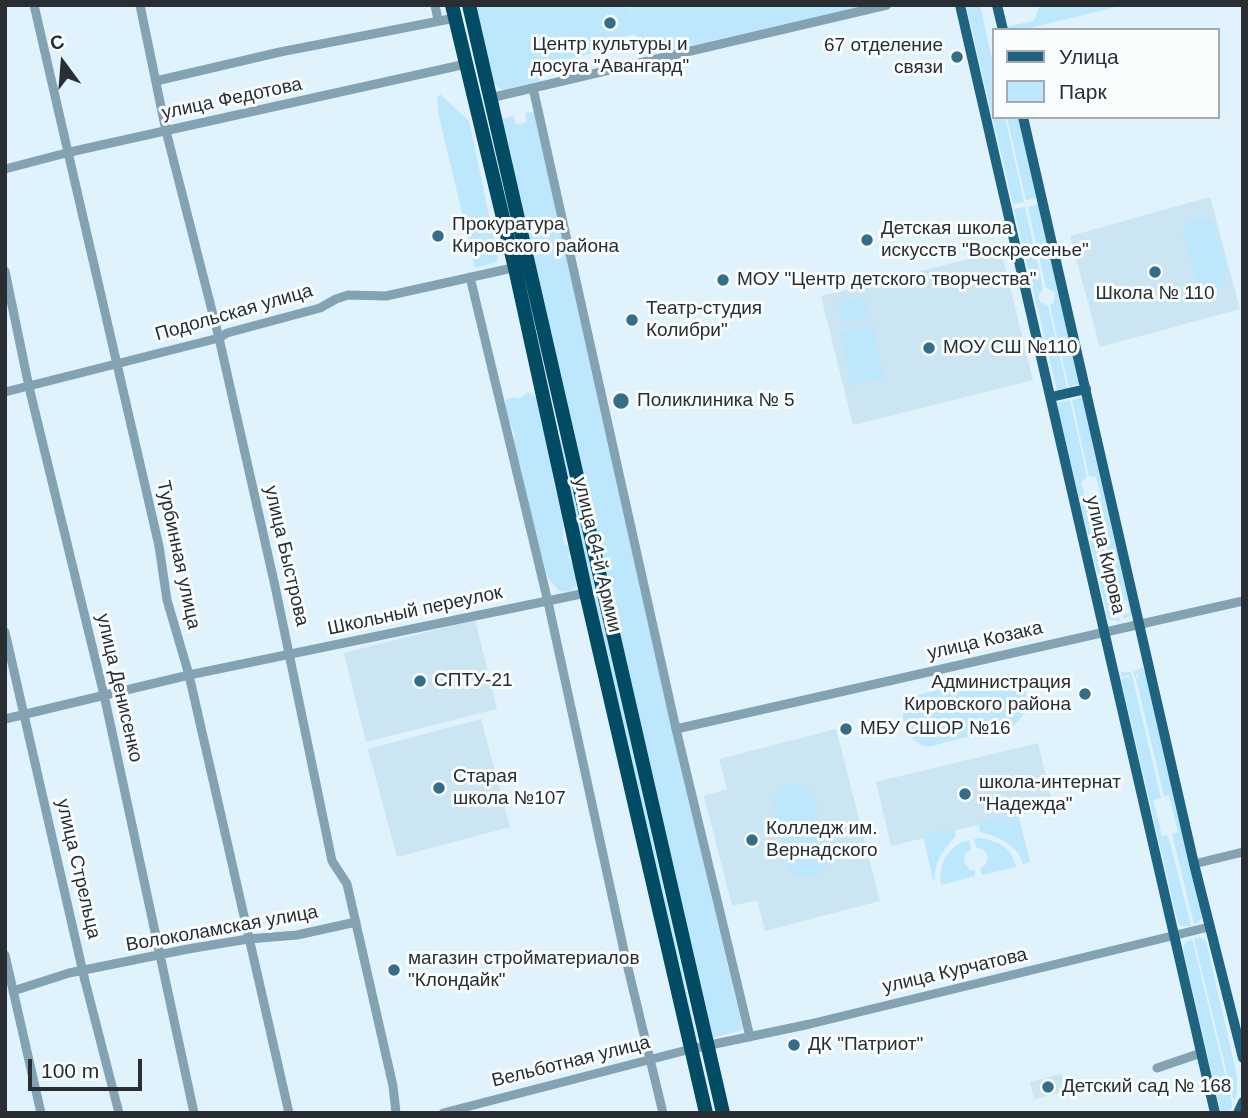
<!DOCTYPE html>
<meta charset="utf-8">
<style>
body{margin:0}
#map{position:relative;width:1248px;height:1118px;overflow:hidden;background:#e0f2fb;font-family:Helvetica,sans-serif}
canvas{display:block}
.frame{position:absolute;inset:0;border:7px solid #282e32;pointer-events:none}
.legend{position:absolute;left:992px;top:28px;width:228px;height:91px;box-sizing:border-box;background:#f9fdfe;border:2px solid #a5aaac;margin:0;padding:9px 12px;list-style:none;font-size:21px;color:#282e32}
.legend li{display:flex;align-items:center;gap:14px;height:35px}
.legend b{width:35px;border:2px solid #a5aaac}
.north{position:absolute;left:28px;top:28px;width:70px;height:70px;-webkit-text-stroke:5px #f9fdfe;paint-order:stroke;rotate:344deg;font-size:19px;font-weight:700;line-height:28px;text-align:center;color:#282e32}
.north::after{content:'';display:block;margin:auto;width:24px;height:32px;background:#282e32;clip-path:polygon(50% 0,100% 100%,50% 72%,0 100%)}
.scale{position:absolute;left:28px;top:1059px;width:114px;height:32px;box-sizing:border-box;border:4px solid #282e32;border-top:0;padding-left:9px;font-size:21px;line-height:24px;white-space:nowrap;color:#282e32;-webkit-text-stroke:5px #f9fdfe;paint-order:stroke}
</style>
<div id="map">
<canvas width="1248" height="1118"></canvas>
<div class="frame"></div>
<ul class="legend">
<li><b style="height:9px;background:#1e6480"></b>Улица</li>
<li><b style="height:19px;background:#bce7fd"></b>Парк</li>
</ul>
<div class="north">С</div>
<div class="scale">100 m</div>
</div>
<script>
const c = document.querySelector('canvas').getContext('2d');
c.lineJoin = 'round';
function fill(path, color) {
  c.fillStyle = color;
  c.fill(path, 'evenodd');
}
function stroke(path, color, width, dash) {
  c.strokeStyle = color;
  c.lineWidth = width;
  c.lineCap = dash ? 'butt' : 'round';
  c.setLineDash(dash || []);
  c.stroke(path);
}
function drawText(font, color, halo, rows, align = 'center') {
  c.font = font + ' Helvetica,sans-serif';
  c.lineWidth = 6;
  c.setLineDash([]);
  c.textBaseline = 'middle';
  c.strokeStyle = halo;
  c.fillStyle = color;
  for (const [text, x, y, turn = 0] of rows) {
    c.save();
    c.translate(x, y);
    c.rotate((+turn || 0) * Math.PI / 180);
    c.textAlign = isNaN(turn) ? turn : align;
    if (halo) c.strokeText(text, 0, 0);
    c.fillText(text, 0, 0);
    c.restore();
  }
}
fill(new Path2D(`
 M1210,197L1240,309L1100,347L1070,236Z
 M1001,251L1033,380L853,425L821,296Z
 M475,620L497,709L366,742L344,653Z
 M481,719L510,827L397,857L368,749Z
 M836,729L880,901L765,931L757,900L732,906L704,796L727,789L719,759Z
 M1038,743L1053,807L891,846L876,782Z
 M1061,1074L1066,1091L1034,1099L1030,1082Z`), '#cce5f2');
fill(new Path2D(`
 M475,5H628L632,20L629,5H870L640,57L635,34L600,42L602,51L537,66L540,81L503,90L493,83Z
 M966,5H980L994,69V117H1005L1024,202L1013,204Z
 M1040,5H1124L1022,30H1005L1004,27L1034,21Z
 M440,94L469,121L498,257L496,262L475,268L439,116L437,99Z
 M534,112L669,718L743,1030L711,1038L501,119L513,116L516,125L527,122L525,113Z
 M1007,117H1019L1038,198L1026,200Z
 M1039,204L1080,383L1069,387L1050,306L1054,302L1055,293L1046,287L1028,207Z
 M1025,207L1043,288L1038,297L1040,302L1048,306L1067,388L1057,390L1014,209Z
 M1203,218L1213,222L1228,273L1223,286L1214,289L1199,286L1184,236C1183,223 1191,219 1203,218Z
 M864,297L870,316L842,322L838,304Z
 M873,325L884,378L851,385L840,332Z
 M528,392C547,400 539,421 547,435L554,486L563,513V541L565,545L568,546L570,551L568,557C575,568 578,574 576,587L569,592L559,591L549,579L543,565L526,493C522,485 524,479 522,471C519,461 514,454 514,444C513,440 515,436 514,433C511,421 503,413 506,400L514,397L519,399Z
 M1084,397L1133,614L1124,619L1123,615L1130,613L1127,600L1119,601L1096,502L1101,497L1096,477L1089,476L1072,400Z
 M1070,400L1087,477L1081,482L1086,501L1092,504L1117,602L1109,604L1112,617H1119L1120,621L1110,620L1108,617L1056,403Z
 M560,440L563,442L697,1038L694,1037L558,443Z
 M1143,667L1144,671L1138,673L1146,671L1202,917L1200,921L1194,924L1172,834L1178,832L1169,795L1164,796L1136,679L1138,678V673L1135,678L1133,672Z
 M1121,672H1131L1133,680L1161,798L1153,800L1162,836L1168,835L1191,926H1181L1178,923L1121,679L1128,677L1130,680L1129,675L1122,677Z
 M999,675L1015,677L1025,690L1028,703L1027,711L1014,725L928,747C902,740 893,710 917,695Z
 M795,784L803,785L814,795L828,863L820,873L806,877L794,875L788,867L772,801L779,789Z
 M1018,813L1030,862L1023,864C1017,844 998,837 980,832L978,823Z
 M954,828L956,836C942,851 934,863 934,884L923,836Z
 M979,838C997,840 1013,848 1016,867L982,875L980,869L986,864L988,857L984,850L976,847L974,839Z
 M969,840L971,849L965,854L964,863L970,870H975V876L941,885C938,864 948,845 969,840Z
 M1200,937L1206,941L1237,1076V1094L1234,1101L1194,939Z
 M1192,939L1232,1103V1108L1226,1113L1220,1110L1183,948L1187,941Z`), '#bce7fd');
stroke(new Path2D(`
 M34,5L159,546L167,600L189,675L289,1113
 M140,5L166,131L219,338L275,586L332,861L347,884L393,1086L396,1113
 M435,5L438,20
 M156,81L280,52L455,18
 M533,88L676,729L750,1037
 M490,98L887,5
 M5,169L70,152L466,64
 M5,271L29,387L104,695L194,1113
 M470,277L548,602L626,960L663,1113
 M5,392L219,338L227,333L320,308L336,299L348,295L386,296L517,267
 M5,632L85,981L119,1113
 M5,719L189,675L586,593
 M676,729L1243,601
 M1194,864L1243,852
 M5,955L41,1113
 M13,991L69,973L188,949L248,939L297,935L356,922
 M1157,1068L1201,1053
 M443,1113L691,1049L810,1024L1209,927`), '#83a3b4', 9);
stroke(new Path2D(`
 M960,5L1215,1113
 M997,5L1003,30
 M1023,117L1194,864L1243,1058
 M1051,397L1086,389
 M1238,1113L1243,1102`), '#1e6480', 10);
stroke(new Path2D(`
 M452,5L515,268L586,593L706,1113
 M469,5L723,1113`), '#024b65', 14);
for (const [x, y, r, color] of [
 [610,23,7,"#346d87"],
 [957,57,7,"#346d87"],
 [438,236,7,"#346d87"],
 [867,240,7,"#346d87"],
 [1155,272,7,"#346d87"],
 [723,280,7,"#346d87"],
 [632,320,7,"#346d87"],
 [929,348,7,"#346d87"],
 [621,401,9,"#346d87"],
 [420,681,7,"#346d87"],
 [1085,694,7,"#346d87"],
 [846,729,7,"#346d87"],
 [439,788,7,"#346d87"],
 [965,794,7,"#346d87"],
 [752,840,7,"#346d87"],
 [394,970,7,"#346d87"],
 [794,1045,7,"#346d87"],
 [1048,1087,7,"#346d87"]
]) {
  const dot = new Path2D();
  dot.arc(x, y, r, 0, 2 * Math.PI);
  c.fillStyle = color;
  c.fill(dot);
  stroke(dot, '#f9fdfe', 2.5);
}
drawText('19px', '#282e32', '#f9fdfe', [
 ["Центр культуры и",610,45,"center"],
 ["досуга \"Авангард\"",610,67,"center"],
 ["67 отделение",943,46,"right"],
 ["связи",943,68,"right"],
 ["Прокуратура",452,225],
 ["Кировского района",452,247],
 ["Детская школа",881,229],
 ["искусств \"Воскресенье\"",881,251],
 ["МОУ \"Центр детского творчества\"",737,280],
 ["Школа № 110",1155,294,"center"],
 ["Театр-студия",646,309],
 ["Колибри\"",646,331],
 ["МОУ СШ №110",943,348],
 ["Поликлиника № 5",637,401],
 ["СПТУ-21",434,681],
 ["Администрация",1071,683,"right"],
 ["Кировского района",1071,705,"right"],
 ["МБУ СШОР №16",860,729],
 ["Старая",453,777],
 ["школа №107",453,799],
 ["школа-интернат",979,783],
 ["\"Надежда\"",979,805],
 ["Колледж им.",766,829],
 ["Вернадского",766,851],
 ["магазин стройматериалов",408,959],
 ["\"Клондайк\"",408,981],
 ["ДК \"Патриот\"",808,1045],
 ["Детский сад № 168",1062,1087]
], 'left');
drawText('19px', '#282e32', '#f9fdfe', [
 ["улица Федотова",232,99,-12],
 ["Подольская улица",234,313,-16],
 ["Турбинная улица",178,555,78],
 ["улица 64-й Армии",597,555,77],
 ["улица Кирова",1105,555,77],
 ["улица Быстрова",286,556,77],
 ["Школьный переулок",415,611,-12],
 ["улица Козака",985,641,-13],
 ["улица Денисенко",119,688,77],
 ["улица Стрельца",78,869,77],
 ["Волоколамская улица",222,929,-10],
 ["улица Курчатова",955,971,-13],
 ["Вельботная улица",571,1062,-14]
]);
</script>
